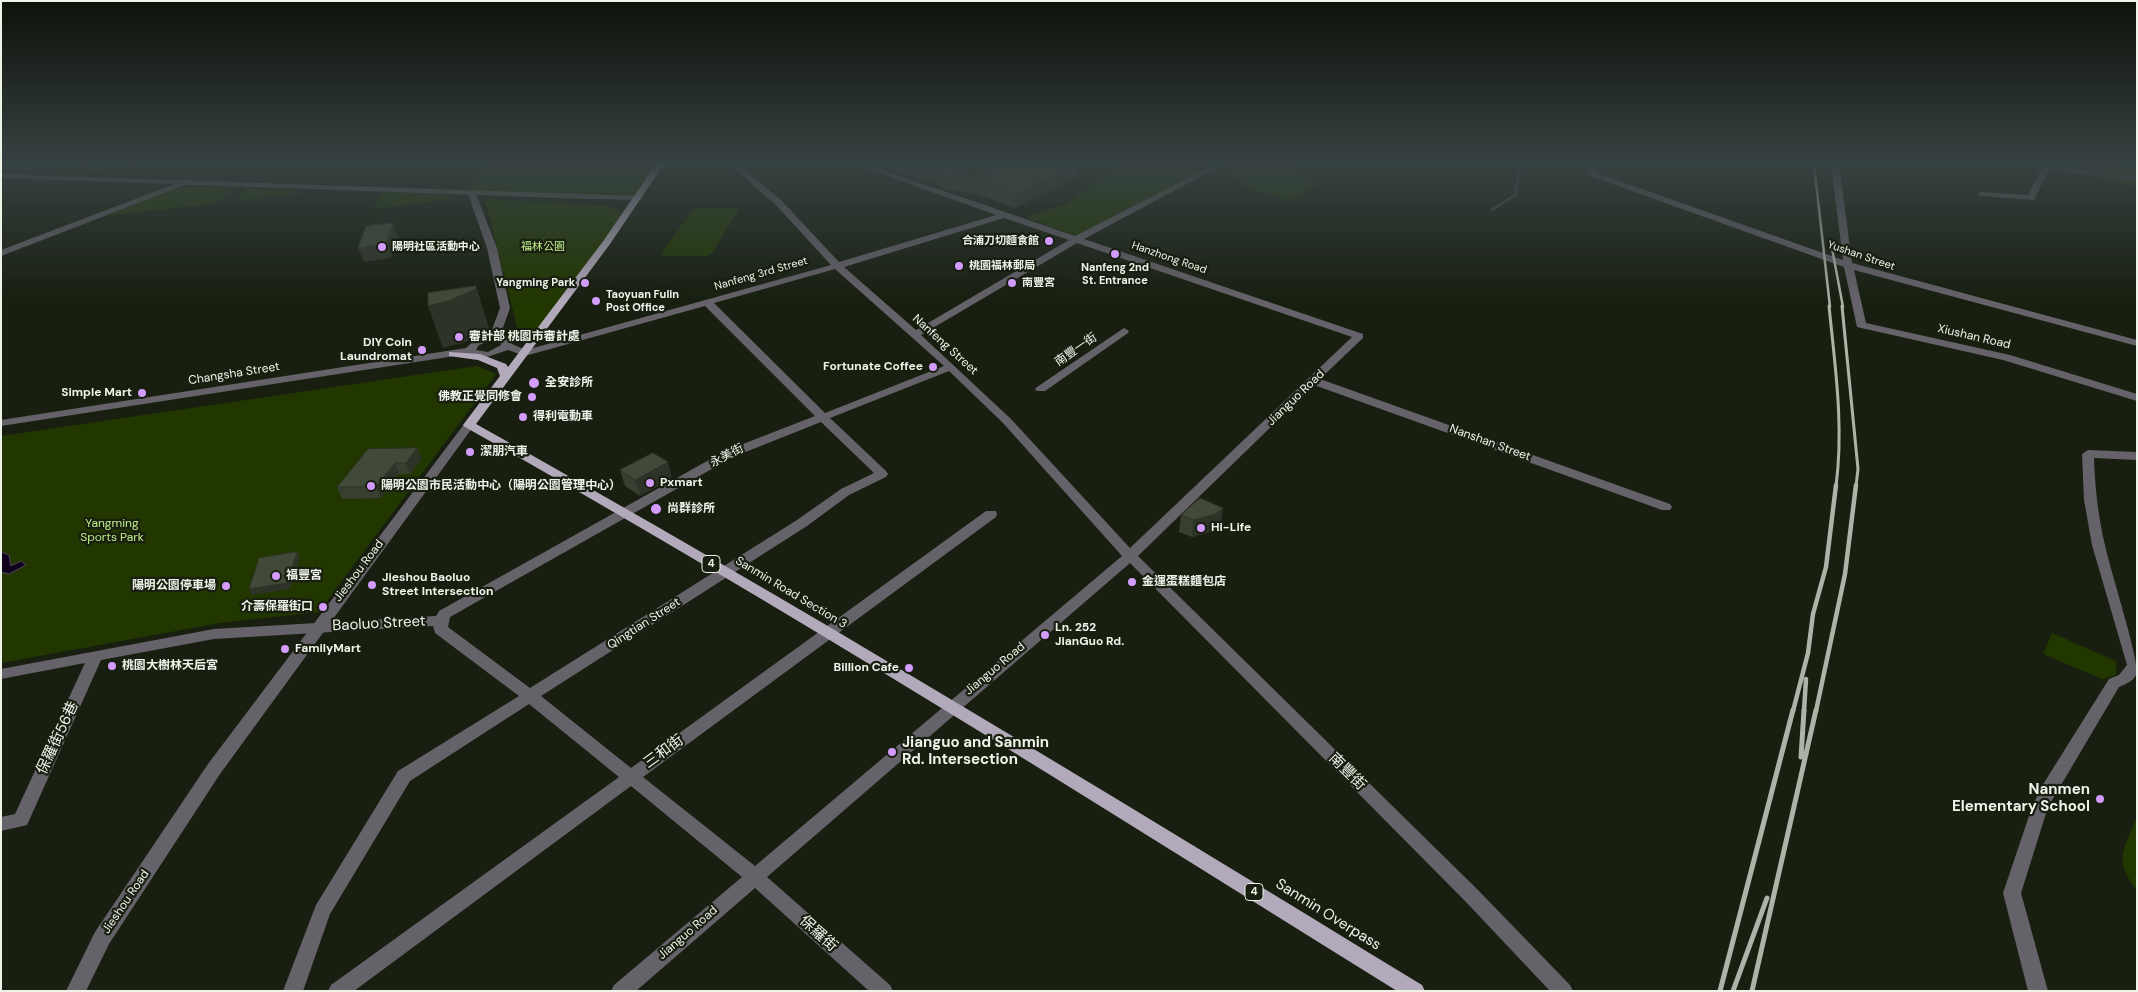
<!DOCTYPE html>
<meta charset="utf-8">
<style>
body{margin:0}
#map{position:relative;width:2138px;height:992px;overflow:hidden;background:#181f10;font-family:"DM Sans",sans-serif}
canvas{display:block}
.frame{position:absolute;inset:0;border:2px solid #eef3e8;pointer-events:none}
</style>
<div id="map">
<canvas width="2138" height="992"></canvas>
<div class="frame"></div>
</div>
<script>
const c = document.querySelector('canvas').getContext('2d');
c.lineJoin = 'round';
function fill(path, color) {
  c.fillStyle = color;
  c.fill(path, 'evenodd');
}
function stroke(path, color, width, dash) {
  c.strokeStyle = color;
  c.lineWidth = width;
  c.lineCap = dash ? 'butt' : 'round';
  c.setLineDash(dash || []);
  c.stroke(path);
}
function drawText(font, color, halo, rows, align = 'center') {
  c.font = font + ' "DM Sans","Noto Sans TC",sans-serif';
  c.lineWidth = 4.5;
  c.setLineDash([]);
  c.textBaseline = 'middle';
  c.strokeStyle = halo;
  c.fillStyle = color;
  for (const [text, x, y, turn = 0] of rows) {
    c.save();
    c.translate(x, y);
    c.rotate((+turn || 0) * Math.PI / 180);
    c.textAlign = isNaN(turn) ? turn : align;
    if (halo) c.strokeText(text, 0, 0);
    c.fillText(text, 0, 0);
    c.restore();
  }
}
fill(new Path2D(`
 M78,164L107,167L146,164L130,172L121,171L126,168L92,172L80,168Z
 M485,164H657L634,199L465,190Z
 M1117,164H1213L1076,236L1026,217L1068,204Z
 M1225,164H1297L1303,174L1319,184L1289,201L1251,189L1220,166Z
 M2081,164H2107L2137,168V178L2085,171Z
 M2094,175L2137,180V186L2105,182Z
 M232,186L223,199L210,204L105,216L178,187Z
 M245,188L306,192L237,201Z
 M386,192L451,195L449,199L374,209L379,194Z
 M485,199L609,206L623,213L541,329L519,335Z
 M698,208H737L738,211L712,253L706,256H665L661,254L691,212Z
 M477,366L496,374L319,612L220,623L1,663V436Z
 M2052,633L2116,661V675L2102,679L2043,654Z
 M2137,817V890C2112,859 2124,850 2137,817Z`), '#223700');
const water = new Path2D(`
 M1,552L9,555L11,566L21,561L26,565L9,574L1,572Z`);
fill(water, '#10001e');
stroke(water, '#53495b', 1);
stroke(new Path2D(`
 M2016,164L2137,179
 M1492,210L1515,195L1521,164`), '#53495b', 2.5);
fill(new Path2D(`
 M729,164H737L781,200L839,262L996,215L854,164H865L1075,236L1215,164H1224L1084,239L1363,334V338L1320,379L1670,504L1672,507L1670,510H1662L1314,385L1138,556L1478,890L1570,985L1573,991H1550L1466,902L1130,563L767,877L890,985L893,991H869L755,888L636,991H611L614,985L742,877L631,786L354,991H328L331,985L619,777L529,704L410,781L330,914L303,991H283L316,905L398,771L519,696L435,633L433,626L214,639L101,660L27,825L1,831V817L15,814L85,663L1,679V669L214,629L436,616L439,611L725,451L815,416L705,306L525,356L508,350L484,358L468,354L1,426V420L466,348L476,339L490,335L500,308L487,248L468,194L472,192L476,194L497,248L510,308L500,336L509,338L512,344L526,350L831,265L775,204ZM1004,218L1069,240L916,330L844,267ZM1077,243L1352,337L1130,548L1011,419L921,335ZM835,269L944,366L825,413L714,303ZM490,341L500,342L501,345L488,352L476,350L479,345ZM949,371L1003,423L1122,556L755,866L643,777L996,517L997,514L996,511H986L631,768L541,696L807,526L849,495L886,477L888,474L886,471L830,418ZM821,422L874,473L841,489L797,520L530,688L448,627L450,617L733,457Z
 M1586,164H1594L1597,173L1843,260L1831,164H1839L1852,263L2137,340V346L1854,270L1866,323L2010,355L2137,394V401L2003,360L1857,327L1844,267L1590,176Z
 M2039,164H2047L2049,169L2034,200L1981,196L1977,194L1981,192L2028,195L2041,169Z
 M2123,164H2137V167Z
 M188,179L195,181L1,256V250Z
 M1124,328L1129,331L1128,333L1045,391H1037L1035,389L1037,387Z
 M2088,450L2137,452V460L2094,458C2095,487 2098,516 2105,545C2110,569 2138,656 2137,673C2134,681 2126,684 2119,687L2048,807L2021,893L2048,991H2028L2003,893L2032,807L2042,786L2109,679L2119,675L2127,665L2092,545L2084,500L2082,454Z`), '#66626a');
fill(new Path2D(`
 M1,174L639,196L643,198L639,200L559,198L1,178Z
 M469,422L473,423L475,425L473,427L220,774L109,944L86,991H66L95,932L208,764L465,423Z`), '#66626a');
fill(new Path2D(`
 M656,164H664L610,244L476,424C796,602 1109,794 1422,985L1425,991H1397C1089,799 782,605 465,427L463,425L500,376L497,368L478,360L449,356V352L480,354L506,364L508,367L604,240Z`), '#b2a9ba');
stroke(new Path2D(`
 M1814,164L1830,307
 M1831,243L1843,307`), '#adb3a7', 2.5);
stroke(new Path2D(`
 M1829,306C1835,366 1844,426 1836,486
 M1842,306L1858,469L1856,486`), '#adb3a7', 3);
stroke(new Path2D(`
 M1793,711L1808,653L1813,614L1826,567L1836,485
 M1804,711L1806,679
 M1816,711L1845,574L1856,485`), '#adb3a7', 4.5);
stroke(new Path2D(`
 M1801,757L1804,710
 M1720,991L1793,710
 M1733,991L1767,898
 M1752,991L1816,710`), '#adb3a7', 5);
fill(new Path2D(`
 M878,164H974L958,171L974,176L1077,165V178L1015,208L974,193L947,190L932,182L879,166Z
 M417,448L422,459L410,474H399L381,498L342,499L337,487Z
 M620,470L672,478L640,496L625,486Z
 M1181,515L1221,525L1214,531L1192,537L1179,532Z`), '#383f30');
fill(new Path2D(`
 M943,164H974L945,176L941,165Z
 M1077,165V178L1015,208V194Z
 M393,223L398,237L391,258L364,262L358,248Z
 M476,286L489,328L490,331L463,343L443,348L428,306Z
 M417,448L422,459L410,474L406,463Z
 M668,462L672,478L640,496L635,480Z
 M395,463L399,474L381,498L376,487Z
 M1223,508L1221,525L1214,531L1192,537L1194,520Z
 M297,552L300,558L290,589L252,595L249,589Z`), '#2e3327');
const building = new Path2D(`
 M913,164H943L941,165L974,176L1002,164H1072L1077,165L1015,194L973,180L946,177L931,169Z
 M393,223L386,244L358,248L366,226Z
 M476,286V289L448,301L428,306V293Z
 M417,448L406,463H395L376,487H337L368,449Z
 M653,453L668,462L635,480L620,470Z
 M1200,498L1223,508L1216,514L1194,520L1181,515Z
 M297,552L287,583L249,589L259,558Z`);
fill(building, '#414938');
stroke(building, '#2e3327', 1);
const sky = c.createLinearGradient(0, 0, 0, 303);
sky.addColorStop(0, '#0d1109');
sky.addColorStop(0.54, '#374242');
sky.addColorStop(1, '#37424200');
c.fillStyle = sky;
c.fillRect(0, 0, 2138, 303);
for (const [x, y, r, color] of [
 [1049,241,5,"#d39cfc"],
 [382,247,5,"#d39cfc"],
 [1115,254,5,"#d39cfc"],
 [959,266,5,"#d39cfc"],
 [585,283,5,"#d39cfc"],
 [1012,283,5,"#d39cfc"],
 [596,301,5,"#d39cfc"],
 [459,337,5,"#d39cfc"],
 [422,350,5,"#d39cfc"],
 [933,367,5,"#d39cfc"],
 [534,383,6,"#d39cfc"],
 [142,393,5,"#d39cfc"],
 [532,397,5,"#d39cfc"],
 [523,417,5,"#d39cfc"],
 [470,452,5,"#d39cfc"],
 [650,483,5,"#d39cfc"],
 [371,486,5,"#d39cfc"],
 [656,509,6,"#d39cfc"],
 [1201,528,5,"#d39cfc"],
 [276,576,5,"#d39cfc"],
 [1132,582,5,"#d39cfc"],
 [372,585,5,"#d39cfc"],
 [226,586,5,"#d39cfc"],
 [323,607,5,"#d39cfc"],
 [1045,635,5,"#d39cfc"],
 [285,649,5,"#d39cfc"],
 [112,666,5,"#d39cfc"],
 [909,668,5,"#d39cfc"],
 [892,752,5,"#d39cfc"],
 [2100,799,5,"#d39cfc"]
]) {
  const dot = new Path2D();
  dot.arc(x, y, r, 0, 2 * Math.PI);
  c.fillStyle = color;
  c.fill(dot);
  stroke(dot, '#181f10', 2);
}
drawText('bold 11px', '#eef3e8', '#181f10', [
 ["合浦刀切麵食館",1039,241,"right"],
 ["陽明社區活動中心",392,247],
 ["桃園福林郵局",969,266],
 ["Nanfeng 2nd",1115,268,"center"],
 ["St. Entrance",1115,281,"center"],
 ["Yangming Park",575,283,"right"],
 ["南豐宮",1022,283],
 ["Taoyuan Fulin",606,295],
 ["Post Office",606,308]
], 'left');
drawText('11px', '#c1ee8b', '#181f10', [
 ["福林公園",543,247]
]);
drawText('11px', '#eef3e8', '#181f10', [
 ["Yushan Street",1861,256,19],
 ["Hanzhong Road",1169,258,19],
 ["Nanfeng 3rd Street",761,274,-16]
]);
for (const [x, y, w] of [
 [711,564,18],
 [1254,892,18]
]) {
  const box = new Path2D();
  box.roundRect(x - w / 2, y - 8.5, w, 17, 4);
  c.fillStyle = '#181f10';
  c.fill(box);
  stroke(box, '#eef3e8', 1);
}
drawText('bold 11px', '#eef3e8', null, [
 ["4",711,564],
 ["4",1254,892]
]);
drawText('bold 12px', '#eef3e8', '#181f10', [
 ["審計部 桃園市審計處",469,337],
 ["DIY Coin",412,343,"right"],
 ["Laundromat",412,357,"right"],
 ["Fortunate Coffee",923,367,"right"],
 ["全安診所",545,383],
 ["Simple Mart",132,393,"right"],
 ["佛教正覺同修會",522,397,"right"],
 ["得利電動車",533,417],
 ["潔朋汽車",480,452],
 ["Pxmart",660,483],
 ["陽明公園市民活動中心（陽明公園管理中心）",381,486],
 ["尚群診所",667,509],
 ["Hi-Life",1211,528],
 ["福豐宮",286,576],
 ["Jieshou Baoluo",382,578],
 ["Street Intersection",382,592],
 ["金運蛋糕麵包店",1142,582],
 ["陽明公園停車場",216,586,"right"],
 ["介壽保羅街口",313,607,"right"],
 ["Ln. 252",1055,628],
 ["JianGuo Rd.",1055,642],
 ["FamilyMart",295,649],
 ["桃園大樹林天后宮",122,666],
 ["Billion Cafe",899,668,"right"]
], 'left');
drawText('12px', '#eef3e8', '#181f10', [
 ["Xiushan Road",1974,337,13],
 ["Nanfeng Street",945,345,42],
 ["南豐一街",1076,350,-35],
 ["Changsha Street",234,374,-9],
 ["Jianguo Road",1296,398,-44],
 ["Nanshan Street",1490,443,20],
 ["永美街",727,456,-27],
 ["Jieshou Road",359,571,-53],
 ["Sanmin Road Section 3",791,593,31],
 ["Qingtian Street",644,624,-33],
 ["Jianguo Road",995,669,-40],
 ["Jieshou Road",126,902,-56],
 ["Jianguo Road",688,933,-41]
]);
drawText('12px', '#c1ee8b', '#181f10', [
 ["Yangming",112,524],
 ["Sports Park",112,538]
]);
drawText('15px', '#eef3e8', '#181f10', [
 ["Baoluo Street",379,624,-3],
 ["保羅街56巷",58,738,-65],
 ["三和街",664,752,-36],
 ["南豐街",1347,772,45],
 ["Sanmin Overpass",1328,915,32],
 ["保羅街",818,934,42]
]);
drawText('bold 15px', '#eef3e8', '#181f10', [
 ["Jianguo and Sanmin",902,743],
 ["Rd. Intersection",902,760],
 ["Nanmen",2090,790,"right"],
 ["Elementary School",2090,807,"right"]
], 'left');
</script>
